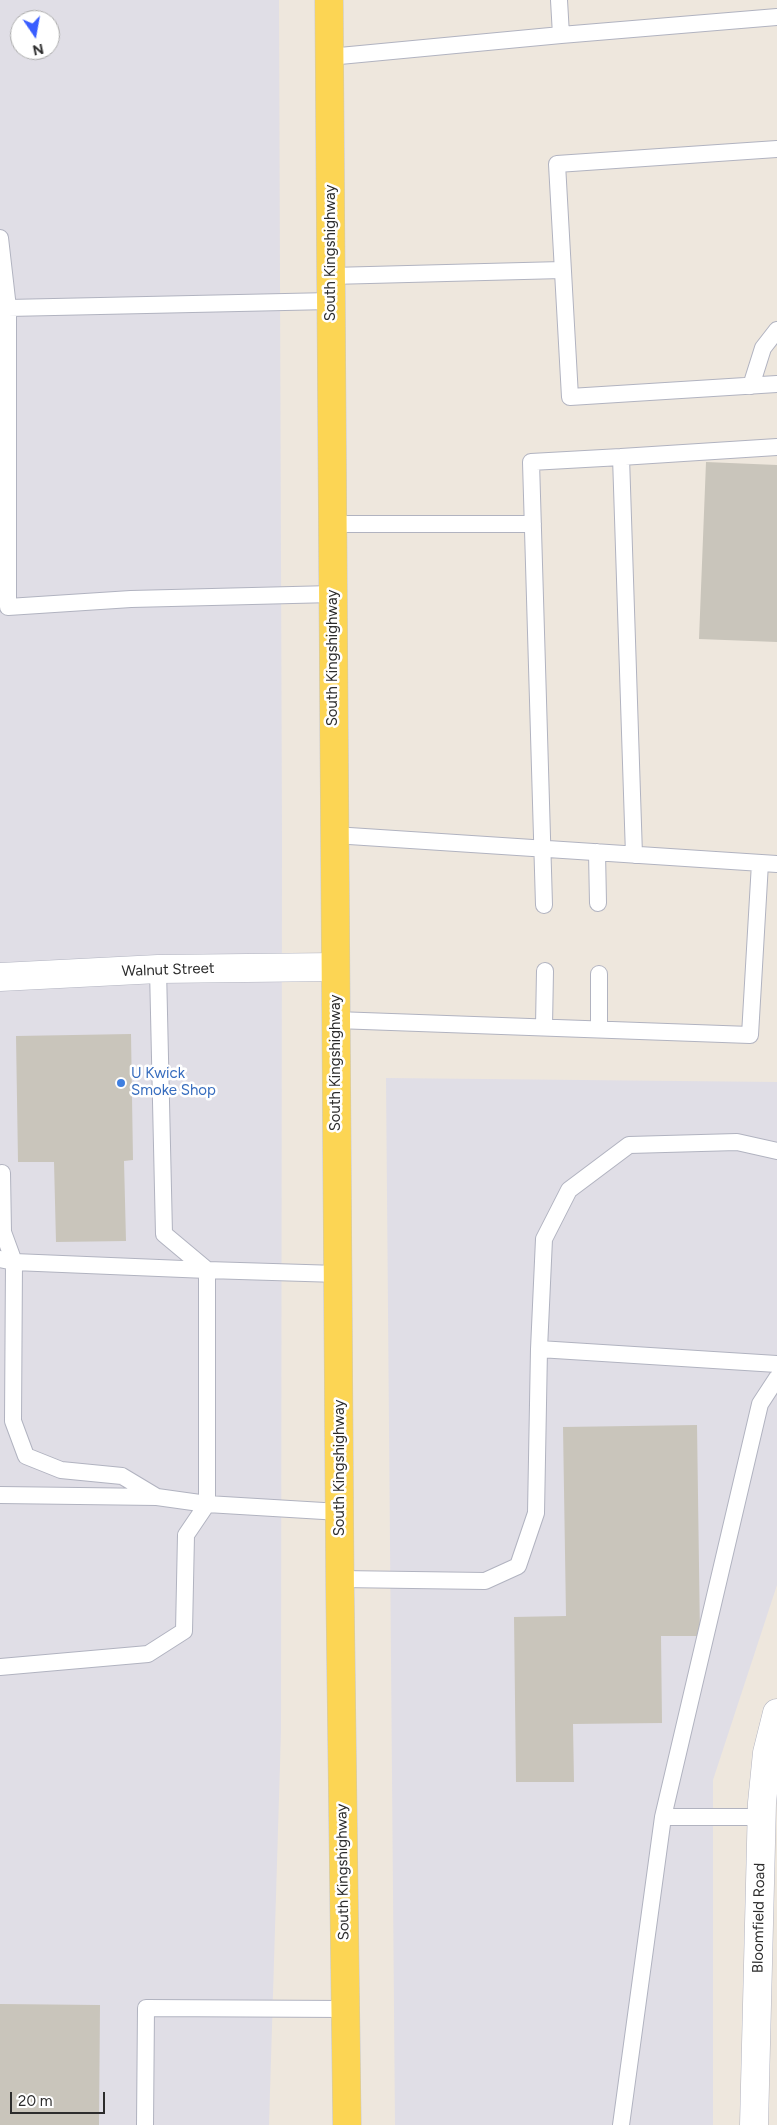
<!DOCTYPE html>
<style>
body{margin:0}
#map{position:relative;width:777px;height:2125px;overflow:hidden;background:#eee7dd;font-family:Figtree,sans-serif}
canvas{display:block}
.north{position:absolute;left:10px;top:10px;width:50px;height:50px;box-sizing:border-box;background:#fff;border:1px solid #ababab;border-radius:50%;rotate:168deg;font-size:14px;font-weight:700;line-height:20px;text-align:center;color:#2c2c2c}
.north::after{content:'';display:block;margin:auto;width:18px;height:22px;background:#395dff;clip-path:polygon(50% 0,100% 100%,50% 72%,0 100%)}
.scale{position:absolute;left:10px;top:2092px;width:95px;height:22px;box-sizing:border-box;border:2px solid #2c2c2c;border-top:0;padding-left:6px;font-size:15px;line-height:18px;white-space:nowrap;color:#2c2c2c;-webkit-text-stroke:4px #fff;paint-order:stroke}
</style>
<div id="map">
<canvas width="777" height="2125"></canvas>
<div class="north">N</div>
<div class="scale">20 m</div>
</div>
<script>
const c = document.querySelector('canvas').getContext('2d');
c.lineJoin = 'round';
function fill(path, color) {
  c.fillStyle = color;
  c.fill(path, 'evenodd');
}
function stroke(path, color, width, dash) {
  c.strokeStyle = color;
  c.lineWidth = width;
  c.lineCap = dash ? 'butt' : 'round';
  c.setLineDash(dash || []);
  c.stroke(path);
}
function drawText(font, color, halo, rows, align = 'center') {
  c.font = font + ' Figtree,sans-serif';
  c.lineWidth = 5;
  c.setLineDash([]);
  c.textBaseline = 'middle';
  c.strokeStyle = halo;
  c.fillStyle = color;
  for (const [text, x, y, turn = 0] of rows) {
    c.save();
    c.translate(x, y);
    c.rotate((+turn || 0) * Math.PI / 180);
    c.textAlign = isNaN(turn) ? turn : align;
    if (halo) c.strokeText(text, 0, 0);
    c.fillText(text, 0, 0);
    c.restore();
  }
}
fill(new Path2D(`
 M0,0H279L282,840L281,1732L269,2125H0ZM20,20H50V50H20Z
 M386,1078L777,1082V1585L713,1780V2125H395Z`), '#e0dee6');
fill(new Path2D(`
 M706,462L777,465V642L699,639Z
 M131,1034L133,1160L124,1161L126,1241L56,1242L54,1162H18L16,1036Z
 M697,1425L700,1636H661L662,1723L573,1724L574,1782H516L514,1617L566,1616L563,1427Z
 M0,2004L100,2005L99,2125H0Z`), '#c9c5bb');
const service = new Path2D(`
 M561,35L777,17
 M329,57L561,35L559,0
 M777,149L557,164L570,397L777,384
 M0,238L8,308
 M331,276L562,270
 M331,301L8,308V607L131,599L333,594
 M751,386L763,348L777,330
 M333,524H533
 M334,835L777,864
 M597,852L598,903
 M634,855L621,457L777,447
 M544,905L531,462L621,457
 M158,969L164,1234L207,1270
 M599,974V1029
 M336,1020L750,1035L760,863
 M544,1026L545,971
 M2,1173L3,1232L14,1262L13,1421L26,1456L61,1470L122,1476L157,1497
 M0,1259L14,1262L207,1270
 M539,1349L544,1239L569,1190L629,1145L737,1142L777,1151
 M0,1495L157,1497L207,1504V1270L338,1274
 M340,1579L485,1581L518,1566L536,1513L539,1349L777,1364
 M0,1667L148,1654L184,1631L186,1535L207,1504L340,1512
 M663,1817H761
 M145,2125L146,2008L345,2009
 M621,2125L663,1817L760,1404L777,1378`);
const minor = new Path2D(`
 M0,977L158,969L335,967`);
const tertiary = new Path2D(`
 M754,2125L762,1803L767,1753L777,1713`);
const primary = new Path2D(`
 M329,0L340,1594L347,2125`);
stroke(service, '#b1b3c0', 18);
stroke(minor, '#b1b3c0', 29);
stroke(tertiary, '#b1b3c0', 29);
stroke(primary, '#c8c8c8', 29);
stroke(service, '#fff', 16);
stroke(minor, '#fff', 28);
stroke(tertiary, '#fff', 28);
stroke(primary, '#fcd554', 28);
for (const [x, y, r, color] of [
 [121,1083,5,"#3f7fe0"]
]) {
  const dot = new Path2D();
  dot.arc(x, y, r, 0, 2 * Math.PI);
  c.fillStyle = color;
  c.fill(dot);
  stroke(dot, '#fff', 2);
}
drawText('15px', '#2c2c2c', '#fff', [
 ["South Kingshighway",331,253,-90],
 ["South Kingshighway",333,658,-90],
 ["Walnut Street",168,970,-2],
 ["South Kingshighway",336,1063,-90],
 ["South Kingshighway",340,1468,-90],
 ["South Kingshighway",343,1872,-91],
 ["Bloomfield Road",759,1918,-89]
]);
drawText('15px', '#366cbe', '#fff', [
 ["U Kwick",131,1074],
 ["Smoke Shop",131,1091]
], 'left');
</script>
